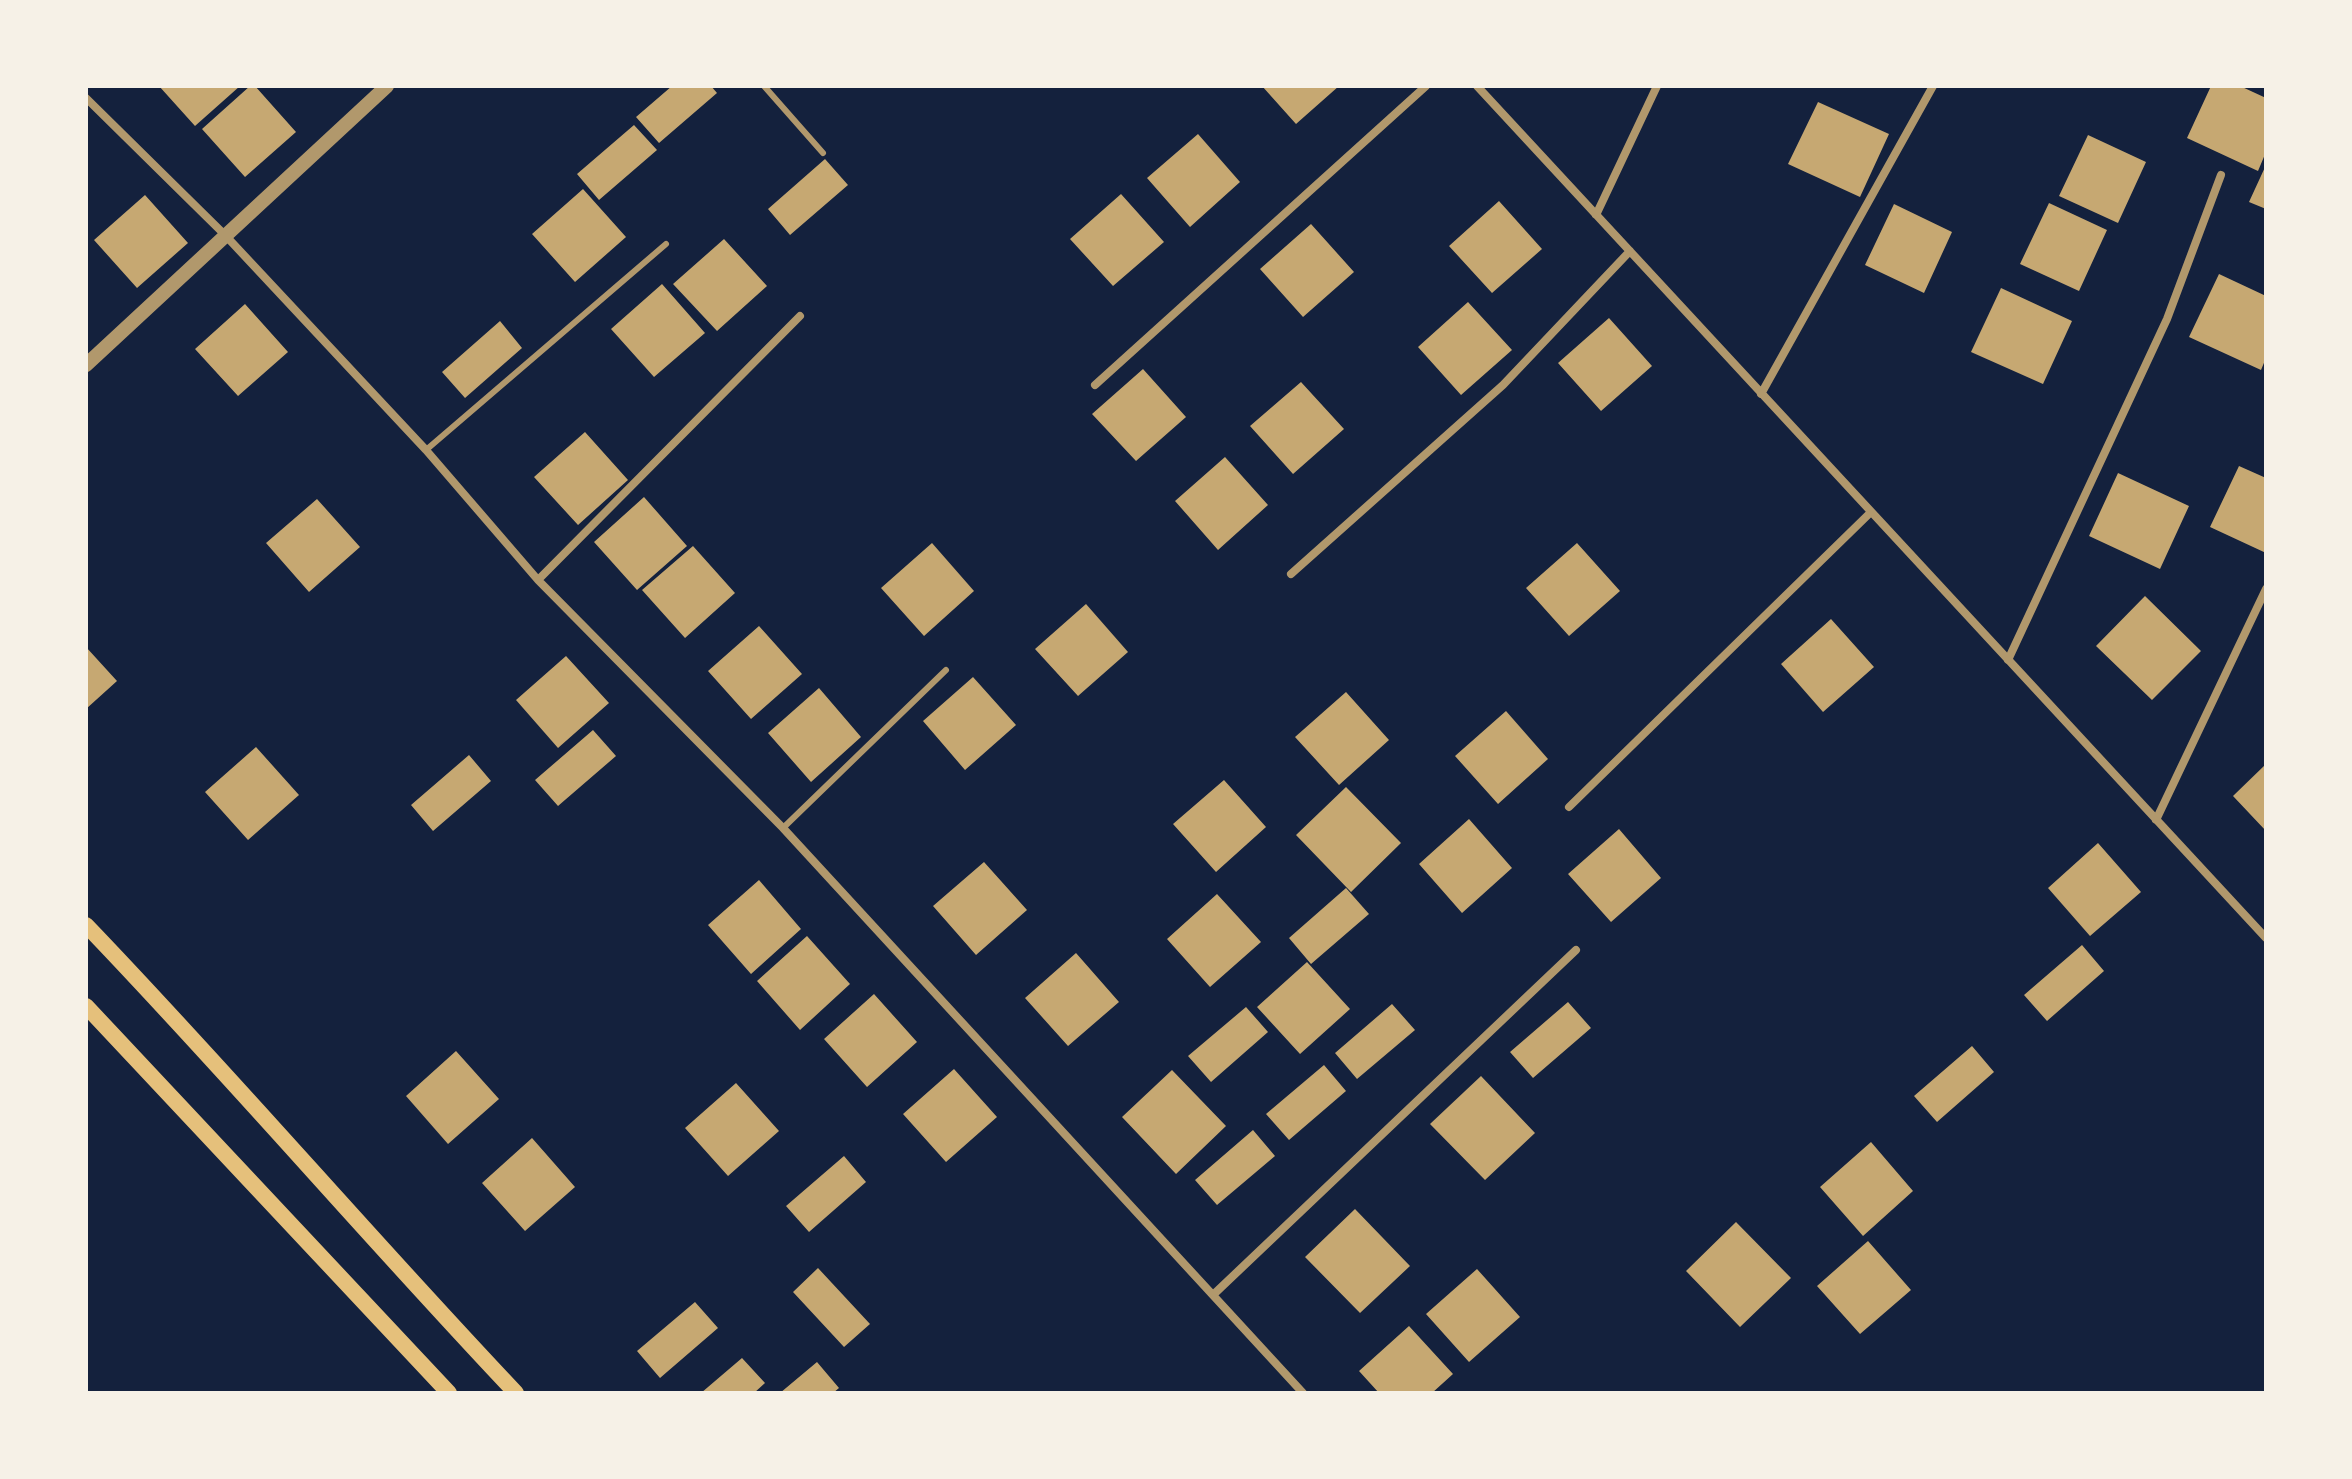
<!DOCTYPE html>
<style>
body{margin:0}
#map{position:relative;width:2352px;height:1479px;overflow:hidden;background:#14213d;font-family:Lato,sans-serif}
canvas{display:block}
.frame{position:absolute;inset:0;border:88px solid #f6f1e7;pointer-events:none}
</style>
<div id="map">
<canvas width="2352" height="1479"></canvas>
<div class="frame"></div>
</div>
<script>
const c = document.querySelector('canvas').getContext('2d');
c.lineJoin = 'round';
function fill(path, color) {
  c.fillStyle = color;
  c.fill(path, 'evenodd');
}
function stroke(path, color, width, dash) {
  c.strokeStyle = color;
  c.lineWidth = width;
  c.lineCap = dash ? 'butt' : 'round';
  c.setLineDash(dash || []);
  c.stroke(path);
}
fill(new Path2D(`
 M159,86H240L195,126Z
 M250,86H255L296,132L245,177L202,129Z
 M672,86H711L717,93L659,143L636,117Z
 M1262,86H1339L1296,124Z
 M2211,86H2240L2266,98V152L2258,171L2187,138Z
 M1818,102L1889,134L1860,197L1788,164Z
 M634,125L657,150L599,200L577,174Z
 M1198,134L1240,182L1190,227L1147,178Z
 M2088,135L2146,162L2118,223L2059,196Z
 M825,159L848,185L790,235L768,209Z
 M2266,165V209L2249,202Z
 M583,189L626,237L575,282L532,234Z
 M1121,194L1164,242L1113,286L1070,239Z
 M145,195L188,243L137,288L94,240Z
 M1499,201L1542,249L1492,293L1449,246Z
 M2049,203L2107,230L2079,291L2020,264Z
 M1894,204L1952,232L1924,293L1865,265Z
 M1311,224L1354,272L1303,317L1260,269Z
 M724,239L767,286L717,331L673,284Z
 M2219,274L2266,296V358L2261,370L2189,337Z
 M662,284L705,333L654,377L611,329Z
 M2001,288L2072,321L2043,384L1971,352Z
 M1468,302L1512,350L1461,395L1418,347Z
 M245,304L288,352L238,396L195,349Z
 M1609,318L1652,366L1601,411L1558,363Z
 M500,321L522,348L465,398L442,372Z
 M1143,369L1186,417L1136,461L1092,414Z
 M1301,382L1344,429L1293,474L1250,426Z
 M585,432L628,480L578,525L534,477Z
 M1225,457L1268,505L1218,550L1175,501Z
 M2239,466L2266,478V553L2210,527Z
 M2118,473L2189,506L2160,569L2089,536Z
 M644,497L687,546L637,590L594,542Z
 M317,499L360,547L309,592L266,543Z
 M932,543L974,591L924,636L881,588Z
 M1577,543L1620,591L1569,636L1526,588Z
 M693,546L735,593L685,638L642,590Z
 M2145,596L2201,651L2152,700L2096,646Z
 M1086,604L1128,652L1078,696L1035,649Z
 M1831,619L1874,667L1823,712L1781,664Z
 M759,626L802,674L751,719L708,671Z
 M86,647L117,681L86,709Z
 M566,656L609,703L558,748L516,700Z
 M973,677L1016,725L965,770L923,721Z
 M819,688L861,737L811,782L768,733Z
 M1346,692L1389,740L1339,785L1295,737Z
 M1506,711L1548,759L1498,804L1455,756Z
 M593,730L616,756L558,806L535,780Z
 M256,747L299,795L248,840L205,792Z
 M469,755L491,781L433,831L411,805Z
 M2266,764V831L2233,796Z
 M1224,780L1266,827L1216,872L1173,824Z
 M1346,787L1401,843L1351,892L1296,835Z
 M1469,819L1512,868L1462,913L1419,864Z
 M1619,829L1661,878L1611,922L1568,874Z
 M2098,843L2141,892L2090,936L2048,888Z
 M984,862L1027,910L976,955L933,906Z
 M759,880L801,929L751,974L708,925Z
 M1346,888L1369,914L1311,964L1289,938Z
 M1217,894L1261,942L1210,987L1167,939Z
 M807,936L850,984L800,1030L757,981Z
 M2082,945L2104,971L2047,1021L2024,995Z
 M1076,953L1119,1002L1068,1046L1025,998Z
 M1307,962L1350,1009L1300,1054L1257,1007Z
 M874,994L917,1042L867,1087L824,1039Z
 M1568,1002L1591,1028L1533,1078L1510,1052Z
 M1392,1004L1415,1030L1357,1079L1335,1053Z
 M1246,1007L1268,1032L1211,1082L1188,1056Z
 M1972,1046L1994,1072L1937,1122L1914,1096Z
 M456,1051L499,1099L448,1144L406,1096Z
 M1324,1065L1346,1091L1289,1140L1266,1114Z
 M954,1069L997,1117L946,1162L903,1114Z
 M1172,1070L1226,1126L1176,1174L1122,1117Z
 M1481,1076L1535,1133L1485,1180L1430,1124Z
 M736,1083L779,1131L728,1176L685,1128Z
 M1253,1130L1275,1156L1217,1205L1195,1180Z
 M532,1138L575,1187L525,1231L482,1183Z
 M1871,1142L1913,1191L1863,1236L1820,1187Z
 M844,1156L866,1182L809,1232L786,1206Z
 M1355,1209L1410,1266L1360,1313L1305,1257Z
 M1736,1222L1791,1278L1740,1327L1686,1271Z
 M1868,1241L1911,1290L1860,1334L1817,1286Z
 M818,1268L870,1324L844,1347L793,1292Z
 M1477,1269L1520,1317L1469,1362L1426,1314Z
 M695,1302L718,1328L660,1378L637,1351Z
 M1409,1326L1453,1374L1432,1393H1379L1359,1371Z
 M742,1358L765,1383L754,1393H701Z
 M817,1362L839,1388L833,1393H780Z`), '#c6a872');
stroke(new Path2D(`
 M764,86L823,153
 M426,450L666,244
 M783,828L946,670`), '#b1986c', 6);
stroke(new Path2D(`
 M1477,86L2266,938
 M86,98L225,235L426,450L538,580L783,828L1303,1393
 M1596,215L1657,86
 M1095,385L1426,86
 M1761,394L1933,86
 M1291,574L1503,385L1630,251
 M538,580L800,316
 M2008,660L2167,319L2221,175
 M1569,807L1871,512
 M2156,820L2266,589
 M1213,1295L1576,950`), '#b1986c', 8);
stroke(new Path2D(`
 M86,365L387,86`), '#b1986c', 14);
stroke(new Path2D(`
 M86,925C233,1078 370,1239 516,1393
 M86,1006L449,1393`), '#e5c07b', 16);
</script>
